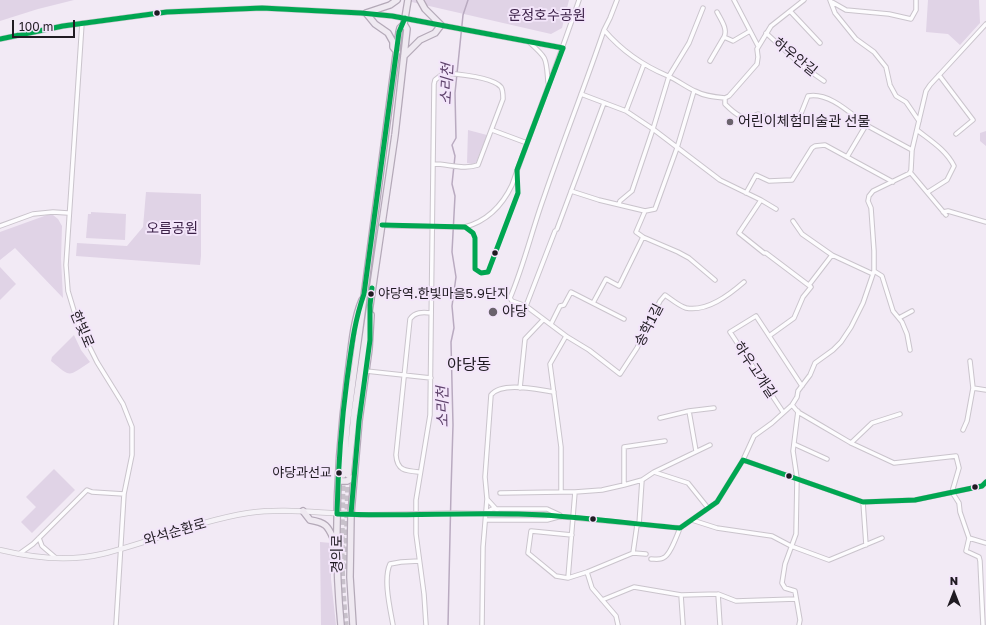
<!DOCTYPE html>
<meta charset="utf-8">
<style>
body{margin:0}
#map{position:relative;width:986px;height:625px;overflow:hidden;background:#f2eaf5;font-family:"Golos Text",sans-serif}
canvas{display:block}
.north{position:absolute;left:934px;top:573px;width:40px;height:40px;-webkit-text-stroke:3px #f3e5fa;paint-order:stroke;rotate:0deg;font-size:11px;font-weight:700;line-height:16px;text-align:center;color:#201b22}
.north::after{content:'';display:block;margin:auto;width:14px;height:18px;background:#201b22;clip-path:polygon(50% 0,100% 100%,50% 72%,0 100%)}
.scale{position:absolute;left:12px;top:20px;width:63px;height:18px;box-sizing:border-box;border:2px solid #201b22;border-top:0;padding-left:5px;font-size:12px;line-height:14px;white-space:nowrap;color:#201b22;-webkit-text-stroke:3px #f3e5fa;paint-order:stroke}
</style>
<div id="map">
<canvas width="986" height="625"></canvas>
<div class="north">N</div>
<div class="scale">100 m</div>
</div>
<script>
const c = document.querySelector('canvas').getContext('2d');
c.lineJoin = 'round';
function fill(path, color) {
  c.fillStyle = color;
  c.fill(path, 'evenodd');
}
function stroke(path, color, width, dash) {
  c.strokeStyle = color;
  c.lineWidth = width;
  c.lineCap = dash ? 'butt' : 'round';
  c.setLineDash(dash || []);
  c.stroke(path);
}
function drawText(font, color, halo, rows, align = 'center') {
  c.font = font + ' "Golos Text","Noto Sans KR",sans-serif';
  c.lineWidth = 4;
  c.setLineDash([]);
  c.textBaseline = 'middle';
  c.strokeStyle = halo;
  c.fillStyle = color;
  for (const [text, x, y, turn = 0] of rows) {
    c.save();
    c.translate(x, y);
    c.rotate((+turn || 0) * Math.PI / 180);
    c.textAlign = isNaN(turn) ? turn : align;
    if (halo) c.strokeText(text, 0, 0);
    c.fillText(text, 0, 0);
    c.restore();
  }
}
fill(new Path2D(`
 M0,0H74L38,9L0,21Z
 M403,0H569L562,28L551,34Z
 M928,0H979L980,23L960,45L948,34L926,32Z
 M468,130L487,135L476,163L472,164L467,163Z
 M986,131V146L980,141V133Z
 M146,192L201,194V256L200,265L76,256L77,243L127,246L143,227Z
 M91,212L126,214L125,240L86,238L88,214H91Z
 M47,215H53L58,219L62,226L61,259L63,298L15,248L0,260V232Z
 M0,267L16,284L0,300Z
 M74,335L81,350L90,362C67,377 72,378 51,361L52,357Z
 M54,469L75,490L32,533L21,522L36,507L26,497Z
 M320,542L331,543V579L336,625H321Z`), '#e0d3e6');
stroke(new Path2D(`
 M448,625L451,491L453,425L451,342L454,328L452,306L456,277L452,252L455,196L452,184L455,156L452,145L456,138L455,93L463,15L468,0`), '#b9aac0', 1.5);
stroke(new Path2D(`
 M343,477C342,526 340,576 346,625
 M346,569L348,478`), '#c8c1cb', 5.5, [5.5, 3]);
const street = new Path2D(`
 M617,0L610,18L604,30C585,86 563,141 544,197C532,230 524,265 510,298L512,301L526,306L566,336L550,364L561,447V492H575L568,578L587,572L633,553L637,525
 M734,0L758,46
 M804,0L771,26L757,49L758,57L757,64L729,96L725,98V104C735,114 745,123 758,114C771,120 785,118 800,116L808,96C829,92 850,113 866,125
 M830,0L835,13L856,39L874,52L886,67L890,85L896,96L906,102L919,121
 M832,2L846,10L889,14L911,19L916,10V0
 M790,11L820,43
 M717,12C721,20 728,29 724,37
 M82,23L66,265L68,291L78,324L97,362L123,404L132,427V455L124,494L116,625
 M604,30C621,50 644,66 668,76C677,80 686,87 695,91C704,96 714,97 725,98
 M766,33L801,65L824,81
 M529,42C548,59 546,58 548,82
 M710,61L724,37L733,41L750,31
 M939,75L973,120L956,134
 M581,94L626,111L653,129L720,180L761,200
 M626,111L644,64
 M492,130L527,143
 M917,130C931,141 946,150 954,166L947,180L928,192
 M847,157L866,125L912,150
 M910,172L946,215
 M571,191L599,200L645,211
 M746,193L756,175L769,181L792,180L812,148L815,146L825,145L893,182
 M619,204L620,201L632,191L653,129L669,76L689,43L703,8
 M943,212L948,211L986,222
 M793,221L802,234L832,255
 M382,225L393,226L465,227C487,221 502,206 512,185C534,123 558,62 579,0
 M0,226L33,214L53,212L68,213
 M557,229L604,103
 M643,237L678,252L689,258L715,280
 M874,271L882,276L893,311L902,322L907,334L910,350
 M809,285L832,255L873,274
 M593,303L606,279L619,286L643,237L636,232L645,211L655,209L677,148L694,91
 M526,306L555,231
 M899,318L912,311
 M551,324L560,306L564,305L571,292L624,319
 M566,336L589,350L620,374L637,348L660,301L665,295C671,299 679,306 686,308C707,312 729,295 744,282
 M769,336L794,318L803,297L811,287L766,253H764L739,233L761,200L776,209
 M970,361L973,388L986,390
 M366,371L431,378
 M520,388L525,339L543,320
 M792,405L798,412L822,426L851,443L894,463L956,456L959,468L952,492L959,503L960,512L969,538L966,551L979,557L980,561L983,625
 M689,411L714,408
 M798,411L793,451L797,478L796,534L785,564L782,583L785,588L795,591L800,620L799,625
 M783,412L730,332L756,316L802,386
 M660,418L689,411L696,451
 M963,430L967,421L973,388
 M665,441L624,447V485L642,480L654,472L710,445
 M851,443L872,423L900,414
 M794,444L827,459
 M743,460L863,502L915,500L982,486L986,482
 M420,472C406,471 397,471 396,455L410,319C415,312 422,312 431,313
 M654,472L688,483L708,508
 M575,492L602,490L624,485
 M500,493L561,492
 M487,499L485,477L491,395C502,381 538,390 554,392
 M863,502L866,545
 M487,512L492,509H547L560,515
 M351,514L360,515
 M544,515L680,528L717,502L743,460L754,436L772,423L792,405L797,397L798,391L810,375L815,363L833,350L841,342L851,327L863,303L874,271V251L871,208L868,201L869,196L873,191L910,173L911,170L912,150L926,91L930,85L986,24
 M486,520H547L558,517
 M692,520L717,528L772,536L791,546L829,560L882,538
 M639,525L642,480
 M39,538L42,546L56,558
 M969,538L986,543
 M633,553L646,554
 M19,554L33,544L87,490L92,492L124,494
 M651,559C655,559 660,560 663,558C670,556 677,535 680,528
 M587,572L592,588L616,616L618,625
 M568,578L556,576L528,553L531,531L572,535
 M718,594L720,625
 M681,595L683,625
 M602,600L634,587L681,595L718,594L736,601L796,599
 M393,625C390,608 383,579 390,564L401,562L419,561
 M426,625L424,594L416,534V500L430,415L434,84L435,80L444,73C457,74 493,77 501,87C503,90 503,95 503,99L478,165C464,170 448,164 434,164
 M482,625L483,547L487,499L497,510`);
const secondary = new Path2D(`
 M0,39L63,26L167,12L262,8L361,13L392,16L563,48
 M0,550C33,558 68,562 102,554C151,542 198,521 248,513C283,508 317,513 351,514`);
const primary = new Path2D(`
 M397,52L393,47V42L388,33L375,24L366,13L390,5L397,0
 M404,56L420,40L435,33L441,25L425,9L420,0
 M343,475L347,425L399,32L400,28L404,24L408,0
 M348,475L354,415L395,135L407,29L404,24
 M339,478L341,481H347L354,477
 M303,511L310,520C329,523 328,528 336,544
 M341,625C333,542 337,457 348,374C351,352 353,321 362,300
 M353,625L350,577L351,514L359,421L369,349L371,315`);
stroke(street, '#cac4cc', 5.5);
stroke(secondary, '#cac4cc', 6);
stroke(primary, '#b4a9b8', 8);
stroke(street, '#fdfcfe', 3.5);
stroke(secondary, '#f5f2f7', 4.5);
stroke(primary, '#efe9f1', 5.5);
const streetBridge = new Path2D(`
 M360,515L455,513L544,515`);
stroke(streetBridge, '#cac4cc', 5.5, []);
stroke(streetBridge, '#fdfcfe', 3.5);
stroke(new Path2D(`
 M405,18L399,32L364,294C354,322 351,351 347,380C341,425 338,469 337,514C406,517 475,511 544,515C589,518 635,524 680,528L717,502L743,460L863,502L915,500L982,486L986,482
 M0,39L63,26L167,12L262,8L361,13L392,16L563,48L517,170L518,193L488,272L481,273L475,269V238L473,233L465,227L382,225
 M351,514L359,421L370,340V305L372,288`), '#00a651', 5);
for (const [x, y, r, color] of [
 [157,13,3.5,"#201b22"],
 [730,122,4,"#6a636c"],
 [495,253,3.5,"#201b22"],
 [371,294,3.5,"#201b22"],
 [493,312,5,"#6a636c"],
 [339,473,3.5,"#201b22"],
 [789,476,3.5,"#201b22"],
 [975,487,3.5,"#201b22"],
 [593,519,3.5,"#201b22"]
]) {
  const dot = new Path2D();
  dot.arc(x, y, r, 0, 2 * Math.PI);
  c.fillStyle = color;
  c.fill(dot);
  stroke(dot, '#f3e5fa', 1.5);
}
drawText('13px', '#201b22', '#f3e5fa', [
 ["야당역.한빛마을5.9단지",378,294],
 ["야당과선교",332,473,"right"]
], 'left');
drawText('14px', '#3b2047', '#f3e5fa', [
 ["운정호수공원",547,16],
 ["오름공원",172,229]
]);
drawText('14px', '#201b22', '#f3e5fa', [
 ["하우안길",795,57,39],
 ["송학1길",649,325,-63],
 ["한빛로",82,329,67],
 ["하우고개길",755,370,56],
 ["와석순환로",175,532,-16],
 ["경의로",338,554,-90]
]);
drawText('14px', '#201b22', '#f3e5fa', [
 ["어린이체험미술관 선물",738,122],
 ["야당",502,312]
], 'left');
drawText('italic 15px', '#5e426b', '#f3e5fa', [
 ["소리천",447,84,-87],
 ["소리천",443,407,-91]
]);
drawText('16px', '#201b22', '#f3e5fa', [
 ["야당동",469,365]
]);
</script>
